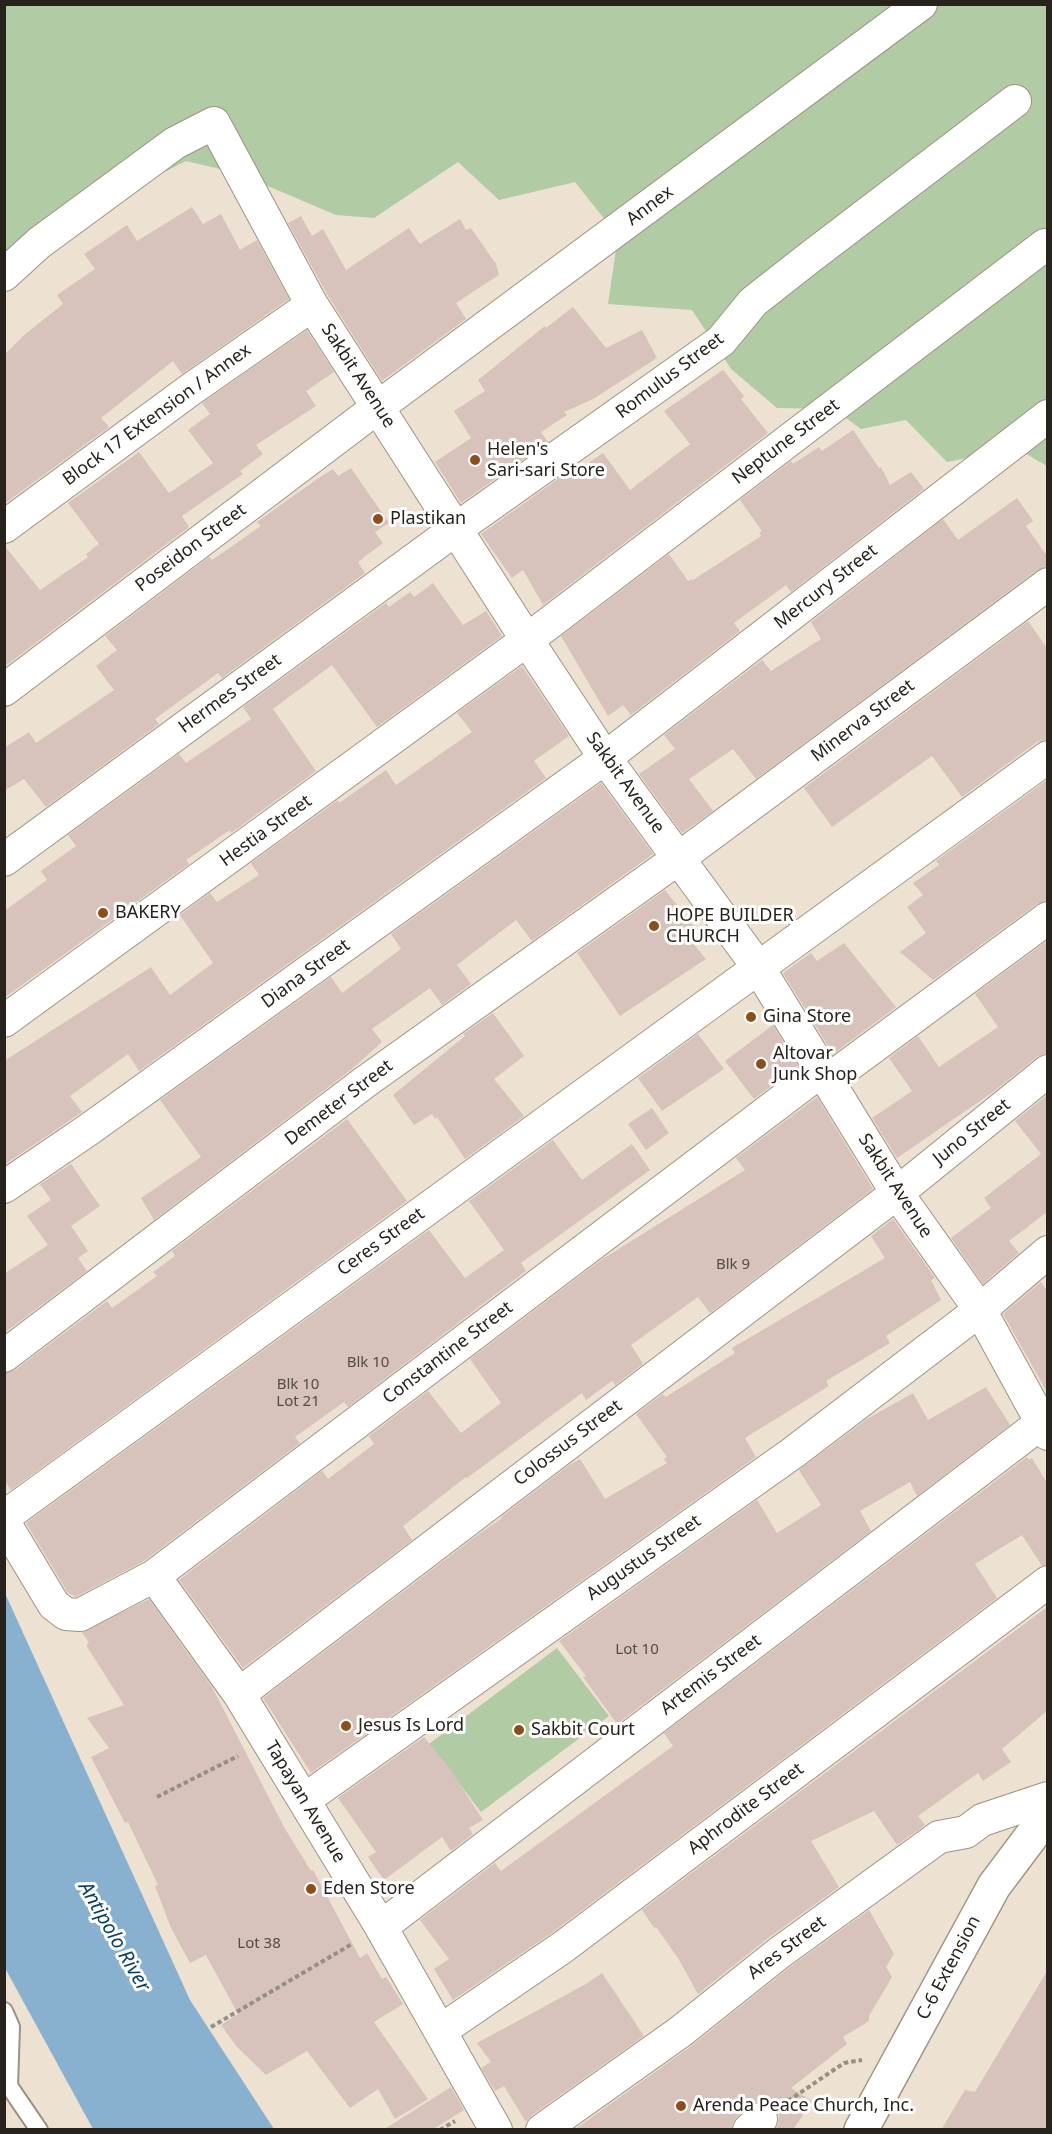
<!DOCTYPE html>
<style>
body{margin:0}
#map{position:relative;width:1052px;height:2134px;overflow:hidden;background:#ede1d1;font-family:"Noto Sans",sans-serif}
canvas{display:block}
.frame{position:absolute;inset:0;border:6px solid #27231c;pointer-events:none}
</style>
<div id="map">
<canvas width="1052" height="2134"></canvas>
<div class="frame"></div>
</div>
<script>
const c = document.querySelector('canvas').getContext('2d');
c.lineJoin = 'round';
function fill(path, color) {
  c.fillStyle = color;
  c.fill(path, 'evenodd');
}
function stroke(path, color, width, dash) {
  c.strokeStyle = color;
  c.lineWidth = width;
  c.lineCap = dash ? 'butt' : 'round';
  c.setLineDash(dash || []);
  c.stroke(path);
}
function drawText(font, color, halo, rows, align = 'center') {
  c.font = font + ' "Noto Sans",sans-serif';
  c.lineWidth = 6;
  c.setLineDash([]);
  c.textBaseline = 'middle';
  c.strokeStyle = halo;
  c.fillStyle = color;
  for (const [text, x, y, turn = 0] of rows) {
    c.save();
    c.translate(x, y);
    c.rotate((+turn || 0) * Math.PI / 180);
    c.textAlign = isNaN(turn) ? turn : align;
    if (halo) c.strokeText(text, 0, 0);
    c.fillText(text, 0, 0);
    c.restore();
  }
}
fill(new Path2D(`
 M5,5H1047V466L1016,448L947,462L906,420L861,429L834,409L777,408L731,369L692,310L608,304L618,236L575,182L499,200L458,162L374,218L336,215L237,173L186,161L149,180L5,277Z
 M557,1648L609,1716L481,1812L429,1744Z`), '#b1cba5');
fill(new Path2D(`
 M4,1591L190,2000L274,2129H93L5,1968Z`), '#87b1cf');
fill(new Path2D(`
 M192,207L203,224L221,214L240,250L257,240L289,299L182,374L173,361L101,418L109,427L4,504V355L23,336L63,304L57,295L95,269L84,254L127,225L137,241Z
 M301,216L312,236L323,229L346,270L409,228L420,244L460,219L466,230L471,228L496,264L499,275L456,303L466,319L382,381L328,296L288,223Z
 M573,307L606,348L642,330L657,358L593,399L564,412L567,415L541,432L548,442L461,503L435,462L471,438L454,411L485,391L478,380L545,326L546,328Z
 M307,330L334,372L306,391L316,406L256,445L263,454L240,471L243,474L182,516L189,527L4,667V545L40,590L88,557L86,554L99,544L68,503L139,452L169,493L213,463L188,430L210,414L202,403Z
 M723,370L744,396L741,399L768,433L543,605L523,570L512,578L481,534L569,471L571,475L603,453L630,490L690,444L664,411Z
 M853,430L879,468L881,467L890,485L911,472L924,489L791,592L786,585L734,623L740,631L631,715L623,705L608,716L561,636L669,554L688,581L692,579L693,580L761,536L759,533L762,531L740,500L791,461L793,464L819,447L822,451Z
 M351,468L389,523L375,532L383,543L358,562L365,573L222,678L218,673L155,719L159,724L46,807L24,779L4,791V748L29,732L36,743L114,690L96,666L117,650L105,636L209,557L212,560L261,526L257,522L317,479L333,469L338,476Z
 M1017,498L1033,521L1026,526L1047,556V566L1037,570L756,779L733,749L689,779L713,811L682,833L639,774L675,749L664,735L762,660L771,671L821,639L811,622L943,519L958,540Z
 M433,583L463,625L486,611L502,636L377,727L332,665L273,709L316,771L231,833L230,830L186,860L189,864L4,998V911L47,880L41,871L76,846L68,835L179,754L186,763L251,719L243,707L386,603L389,607L410,592L414,597Z
 M1028,621L1047,648V739L1037,742L962,797L932,756L832,827L804,788Z
 M522,666L569,736L534,761L546,778L139,1071L128,1054L70,1096L82,1112L4,1165V1061L151,967L170,995L213,963L180,915L210,893L217,902L259,875L251,863L338,800L339,803L386,770L396,785L472,732L457,713Z
 M1047,780V900L1037,904L933,980L900,952L926,933L907,907L923,895L913,883L939,865L936,861Z
 M601,783L653,854L532,941L516,920L457,965L471,984L442,1005L430,988L372,1029L382,1042L352,1069L154,1220L141,1198L201,1157L160,1100L331,977L342,993L401,949L391,934Z
 M665,890L695,928L686,935L706,959L620,1016L577,953Z
 M1047,941V1053L1037,1057L993,1092L897,1158L872,1118L912,1091L889,1058L918,1036L939,1067L998,1027L975,994Z
 M844,943L896,1007L833,1054L783,973L811,953L817,961Z
 M493,1013L524,1056L494,1079L524,1116L465,1159L437,1117L435,1119L432,1114L414,1125L393,1095L465,1036L463,1034Z
 M773,1025L798,1066L754,1099L725,1061Z
 M698,1034L724,1069L662,1111L638,1078Z
 M1047,1095V1212L1009,1241L1019,1253L983,1284L951,1238L991,1208L984,1198L1041,1154L1015,1121Z
 M817,1097L873,1189L710,1313L698,1297L631,1345L643,1364L615,1385L612,1381L586,1400L582,1393L467,1478L466,1477L403,1526L412,1540L243,1668L179,1580L322,1471L328,1479L374,1444L369,1436L428,1391L461,1433L501,1403L470,1359L601,1260L745,1170L736,1158Z
 M652,1108L669,1133L646,1150L628,1124Z
 M347,1119L407,1201L11,1490L4,1480V1374L15,1370L107,1301L112,1308L157,1276L153,1272L175,1256L172,1251Z
 M553,1140L582,1180L632,1144L650,1170L521,1263L526,1271L348,1407L344,1402L295,1437L300,1443L144,1561L76,1597L68,1593L26,1523L429,1230L465,1278L504,1250L469,1201Z
 M71,1164L100,1206L71,1226L88,1251L78,1258L87,1271L4,1333V1274L48,1245L27,1216L51,1200L40,1184Z
 M893,1219L935,1278L931,1280L941,1300L886,1336L890,1343L826,1381L829,1386L745,1438L756,1457L311,1773L263,1698L479,1534L502,1518L501,1517L568,1466L580,1459L605,1499L667,1463L664,1459L667,1457L636,1414L663,1394L666,1397L735,1353L732,1348L885,1258L871,1236Z
 M1041,1282L1047,1291V1392L1003,1314Z
 M986,1387L1010,1425L917,1496L910,1482L860,1511L871,1531L617,1724L583,1677L586,1676L559,1641L757,1500L777,1533L821,1505L799,1470L867,1419L913,1393L928,1420Z
 M1027,1457L1029,1460L1032,1458L1047,1483V1564L1042,1566L1022,1535L975,1564L997,1598L553,1932L453,2000L434,1969L449,1959L420,1920L495,1863L501,1871L673,1746L664,1733Z
 M149,1599L212,1687L284,1827L311,1871L313,1870L360,1958L367,1953L382,1979L386,1977L403,2004L374,2022L428,2099L395,2119L378,2089L350,2108L307,2051L266,2075L237,2047L221,2025L238,2014L206,1955L190,1963L171,1928L155,1886L158,1885L128,1822L125,1823L91,1757L109,1748L87,1718L124,1705L86,1645L89,1643L82,1632Z
 M1047,1607V1711L1002,1749L1011,1762L983,1781L978,1773L918,1816L925,1825L897,1845L874,1811L811,1841L839,1887L768,1938L698,1994L678,1958L656,1927L654,1928L642,1910Z
 M424,1737L450,1769L483,1820L469,1828L473,1834L451,1851L442,1837L384,1880L368,1857L376,1852L338,1798Z
 M869,1910L894,1954L886,1967L892,1977L869,2016V2021L843,2037L847,2044L791,2088L812,2101L793,2130H775L778,2124L779,2116L775,2107L767,2102L758,2101L749,2106L737,2117L732,2124V2130H574L690,2047L790,1967Z
 M1047,1971V2130H941L965,2090L975,2092Z
 M602,1973L644,2036L532,2115L526,2122L504,2086L495,2091L481,2068L491,2062L477,2043L586,1984Z
 M451,2087L464,2110L432,2130H383Z`), '#d7c3bb');
const service = new Path2D(`
 M4,2011L11,2027L9,2086
 M4,2088L9,2086L39,2130`);
const minor = new Path2D(`
 M4,275L39,243L175,143L214,123L312,305L527,640L605,758L758,967L897,1193L980,1310L1048,1434
 M4,527L190,390L312,305
 M4,690L378,407L921,4
 M4,860L456,529L721,341L753,302L809,258L1015,101
 M4,1021L527,640L1045,245
 M827,1081L1048,918
 M4,1187L88,1130L605,758L1048,416
 M4,1356L365,1082L679,858L1048,584
 M4,1517L1048,757
 M4,1522L54,1605L66,1614L80,1615L154,1576L821,1071
 M154,1576L239,1694L381,1927L496,2130
 M239,1694L897,1193L1048,1071
 M304,1800L794,1452L980,1310L1048,1252
 M381,1927L1048,1418
 M440,2031L563,1947L1048,1582
 M542,2130L680,2032L779,1953L939,1837L966,1832L982,1820L1048,1798
 M749,2130L761,2119`);
const primary = new Path2D(`
 M861,2130L994,1886L1048,1814`);
stroke(service, '#9d9283', 20);
stroke(minor, '#9d9283', 34);
stroke(primary, '#9d9283', 36);
stroke(new Path2D(`
 M157,1797L238,1756
 M211,2027L352,1944
 M788,2101L844,2063L862,2060
 M440,2130L455,2121`), '#978f83', 4, [4.5, 3]);
stroke(service, '#fff', 16);
stroke(minor, '#fff', 32);
stroke(primary, '#fff', 33);
for (const [x, y, r, color] of [
 [475,460,6,"#8f4e19"],
 [378,519,6,"#8f4e19"],
 [103,913,6,"#8f4e19"],
 [654,926,6,"#8f4e19"],
 [751,1017,6,"#8f4e19"],
 [761,1064,6,"#8f4e19"],
 [346,1726,6,"#8f4e19"],
 [519,1730,6,"#8f4e19"],
 [311,1889,6,"#8f4e19"],
 [681,2106,6,"#8f4e19"]
]) {
  const dot = new Path2D();
  dot.arc(x, y, r, 0, 2 * Math.PI);
  c.fillStyle = color;
  c.fill(dot);
  stroke(dot, '#fff', 2);
}
drawText('15px', '#534b44', null, [
 ["Blk 9",733,1265],
 ["Blk 10",368,1363],
 ["Blk 10",298,1385],
 ["Lot 21",298,1402],
 ["Lot 10",637,1650],
 ["Lot 38",259,1944]
]);
drawText('18px', '#27231c', '#fff', [
 ["Annex",650,206,-37],
 ["Sakbit Avenue",358,376,57],
 ["Romulus Street",670,376,-37],
 ["Block 17 Extension / Annex",157,415,-36],
 ["Neptune Street",786,442,-37],
 ["Poseidon Street",191,548,-37],
 ["Mercury Street",826,587,-38],
 ["Hermes Street",230,694,-36],
 ["Minerva Street",863,721,-37],
 ["Sakbit Avenue",625,783,54],
 ["Hestia Street",266,831,-36],
 ["Diana Street",306,974,-36],
 ["Demeter Street",339,1103,-37],
 ["Juno Street",972,1132,-39],
 ["Sakbit Avenue",895,1186,57],
 ["Ceres Street",381,1242,-36],
 ["Constantine Street",448,1353,-37],
 ["Colossus Street",568,1443,-37],
 ["Augustus Street",644,1558,-35],
 ["Artemis Street",711,1675,-37],
 ["Tapayan Avenue",305,1802,59],
 ["Aphrodite Street",746,1809,-37],
 ["Ares Street",787,1948,-37],
 ["C-6 Extension",949,1968,-62]
]);
drawText('18px', '#27231c', '#fff', [
 ["Helen's",487,450],
 ["Sari-sari Store",487,471],
 ["Plastikan",390,519],
 ["BAKERY",115,913],
 ["HOPE BUILDER",666,916],
 ["CHURCH",666,937],
 ["Gina Store",763,1017],
 ["Altovar",773,1054],
 ["Junk Shop",773,1075],
 ["Jesus Is Lord",358,1726],
 ["Sakbit Court",531,1730],
 ["Eden Store",323,1889],
 ["Arenda Peace Church, Inc.",693,2106]
], 'left');
drawText('italic 20px', '#083f5d', '#fff', [
 ["Antipolo River",114,1937,60]
]);
</script>
